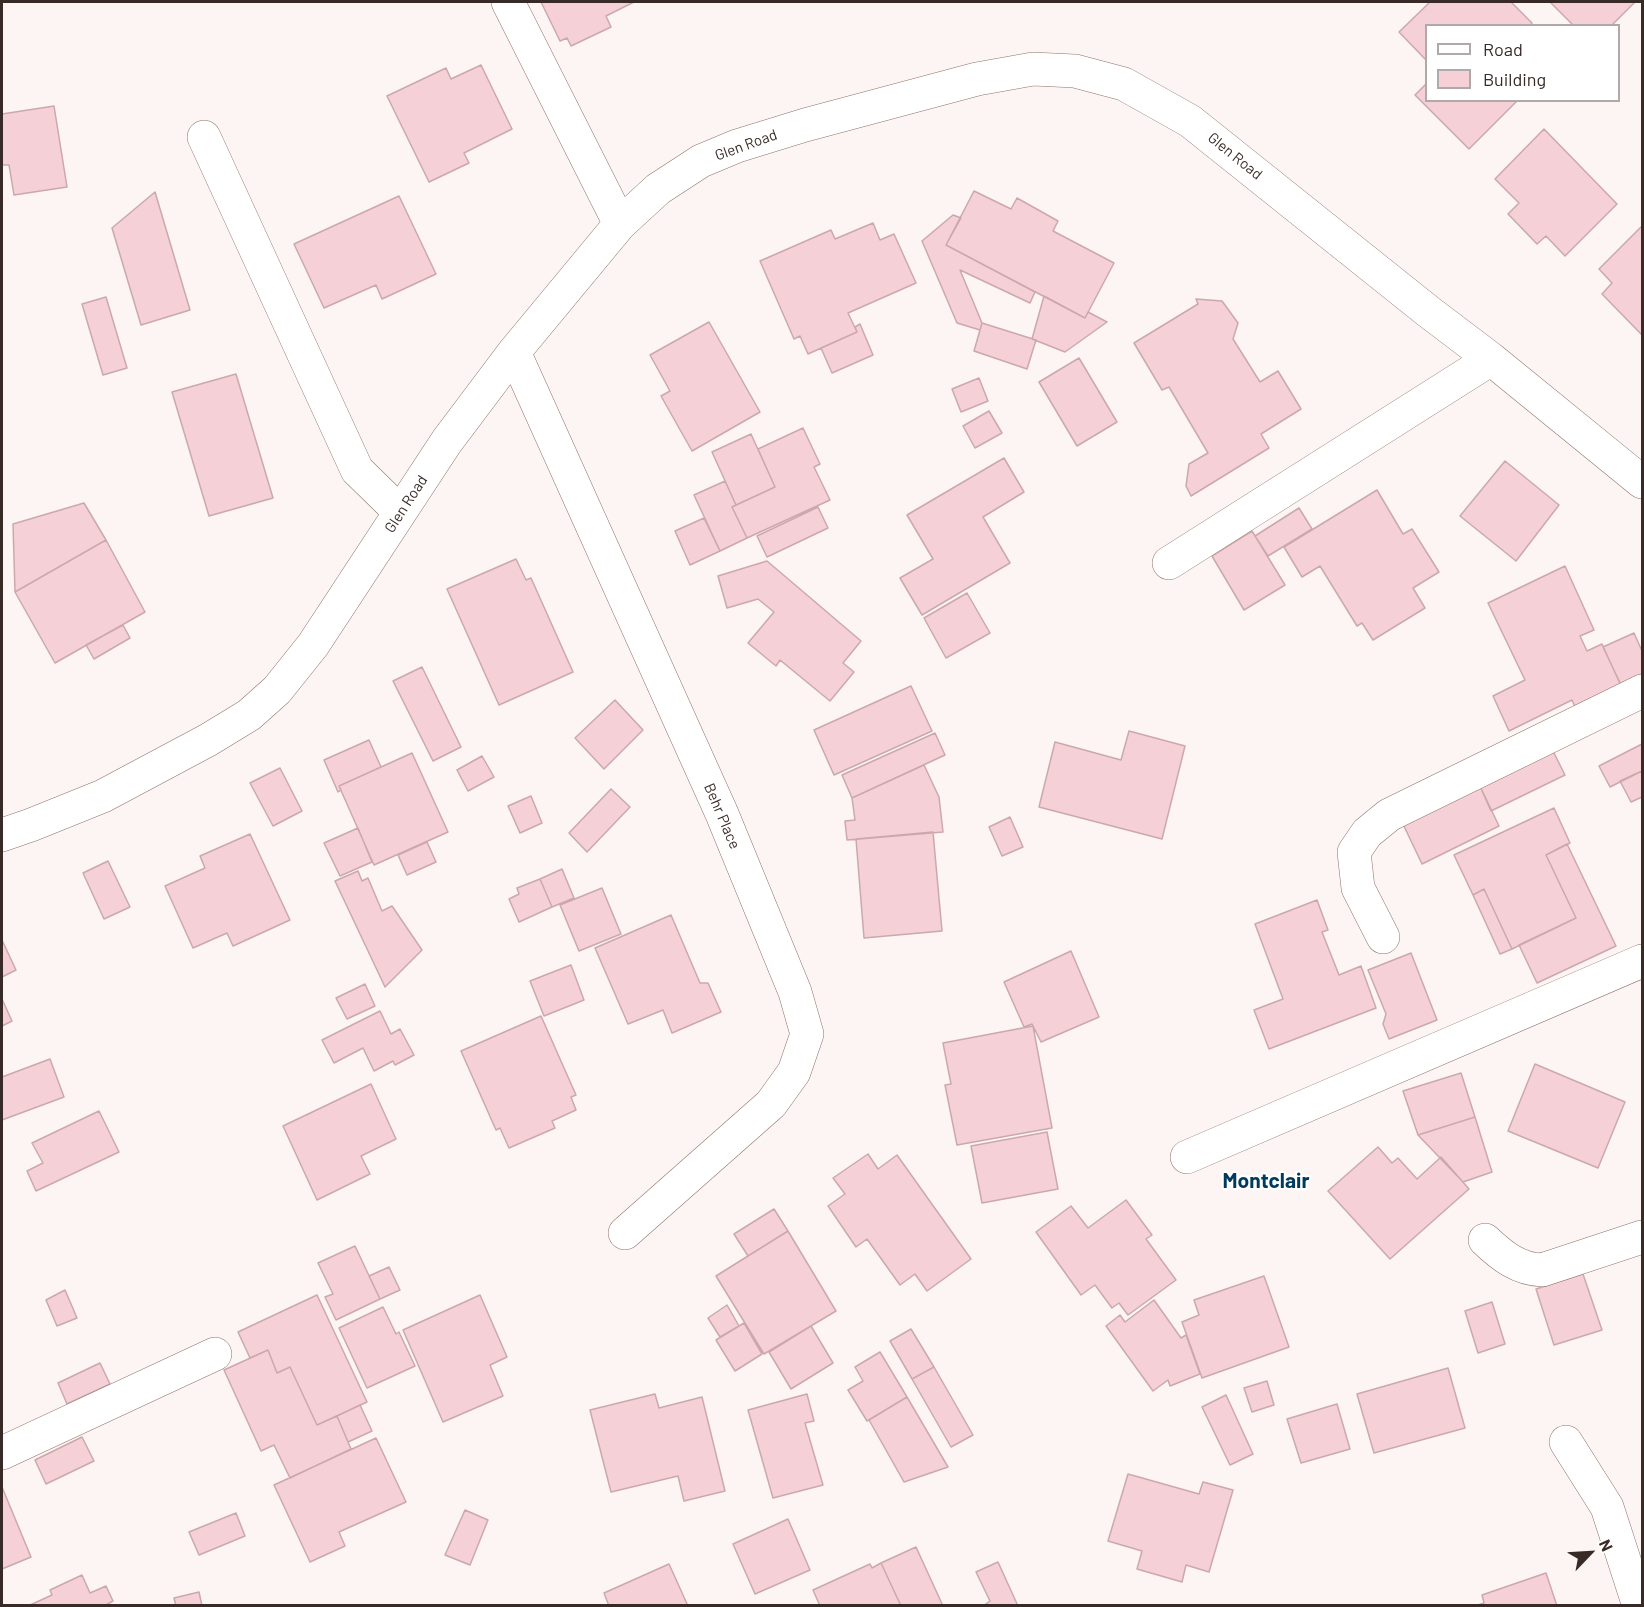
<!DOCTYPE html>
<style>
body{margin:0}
#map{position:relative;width:1644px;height:1607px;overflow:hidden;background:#fcf5f3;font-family:Barlow,sans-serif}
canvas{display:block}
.frame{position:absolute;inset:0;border:3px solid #382b27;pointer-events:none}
.legend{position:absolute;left:1425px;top:24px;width:195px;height:78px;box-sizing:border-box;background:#fff;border:2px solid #afaaa9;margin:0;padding:8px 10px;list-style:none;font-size:18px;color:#382b27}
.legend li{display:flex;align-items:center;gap:12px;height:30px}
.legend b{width:30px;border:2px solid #afaaa9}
.north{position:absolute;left:1560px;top:1523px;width:60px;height:60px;-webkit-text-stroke:4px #fff;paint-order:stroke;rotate:65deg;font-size:16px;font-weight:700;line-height:24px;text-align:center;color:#382b27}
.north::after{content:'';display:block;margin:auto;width:21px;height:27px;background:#382b27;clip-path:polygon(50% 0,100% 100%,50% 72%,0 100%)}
</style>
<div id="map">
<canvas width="1644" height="1607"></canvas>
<div class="frame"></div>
<ul class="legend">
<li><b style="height:8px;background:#fff"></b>Road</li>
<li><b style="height:16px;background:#f5d0d6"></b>Building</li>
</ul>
<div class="north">N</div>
</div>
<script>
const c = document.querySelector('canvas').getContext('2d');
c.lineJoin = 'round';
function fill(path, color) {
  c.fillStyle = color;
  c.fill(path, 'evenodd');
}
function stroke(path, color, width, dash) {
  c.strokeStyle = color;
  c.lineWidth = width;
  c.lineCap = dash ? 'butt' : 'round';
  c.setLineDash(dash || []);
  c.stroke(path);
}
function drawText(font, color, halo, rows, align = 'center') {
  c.font = font + ' Barlow,sans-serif';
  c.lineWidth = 4.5;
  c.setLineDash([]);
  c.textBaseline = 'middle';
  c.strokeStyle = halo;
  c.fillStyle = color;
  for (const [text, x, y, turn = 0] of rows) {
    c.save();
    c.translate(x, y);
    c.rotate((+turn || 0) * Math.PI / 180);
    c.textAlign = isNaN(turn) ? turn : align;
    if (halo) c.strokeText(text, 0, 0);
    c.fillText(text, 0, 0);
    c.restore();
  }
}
const building = new Path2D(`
 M541,2H634L606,16L611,27L571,46L567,38L560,41Z
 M1430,2H1511L1532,23L1530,26H1426V60L1399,32Z
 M1550,2H1635L1611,26H1574Z
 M481,65L512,129L464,153L469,163L429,182L387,96L446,68L451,79Z
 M1426,84V100H1518L1469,149L1415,95Z
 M54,106L67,187L14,195L9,165H2V114Z
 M1544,129L1617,204L1565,256L1546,236L1537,244L1508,214L1519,203L1495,179Z
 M974,191L1011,209L1017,198L1058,221L1053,231L1114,263L1085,318L946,245Z
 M155,192L190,310L141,325L112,228Z
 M399,196L436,274L382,299L376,285L324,308L294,244Z
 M953,215L961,218L946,245L1035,292L1030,303L960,270L982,323L980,330L957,323L922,241Z
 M873,223L880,240L894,234L916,283L848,313L857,332L808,354L800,336L794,339L760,261L831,230L835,239Z
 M1642,226V335L1602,294L1612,283L1599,269Z
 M1044,296L1085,318L1088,312L1107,322L1065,352L1032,339Z
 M106,297L127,368L103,375L82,304Z
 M1196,299L1222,301L1238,323L1233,339L1260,382L1278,371L1301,409L1261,434L1269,448L1191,496L1186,486L1189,464L1208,453L1169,387L1162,390L1134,343L1198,304Z
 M709,322L760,412L692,451L661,396L670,391L650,355Z
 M982,323L1036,340L1027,369L974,351Z
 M860,324L873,355L832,373L821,348L857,332L855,327Z
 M1079,358L1117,422L1077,446L1039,382Z
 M236,374L273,498L209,516L172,392Z
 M979,378L988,401L961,412L952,389Z
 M989,411L1002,433L975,448L963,426Z
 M803,428L820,464L814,467L830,500L747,538L732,507L775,487L758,449Z
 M751,434L775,487L736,505L712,452Z
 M1004,458L1024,492L983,517L1010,563L922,615L900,578L933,559L907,515Z
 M1505,461L1559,505L1516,561L1460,516Z
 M725,481L736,505L732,507L747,538L720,551L694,495Z
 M1377,490L1403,534L1412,529L1439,572L1413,588L1425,608L1373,640L1362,623L1357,626L1320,566L1302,577L1284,547Z
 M84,503L106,540L15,592L13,524Z
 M818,507L828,528L767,557L757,536Z
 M1299,508L1312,529L1268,556L1255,536Z
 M704,518L720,551L690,565L675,531Z
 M1252,531L1285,585L1244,610L1212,556Z
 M106,540L145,612L55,663L15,592Z
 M516,559L526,580L531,578L573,672L499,705L447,589Z
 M767,561L861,641L843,663L854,672L830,701L780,660L776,666L748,643L774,612L758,599L727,608L718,576Z
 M1565,566L1594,630L1580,636L1587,651L1602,644L1622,688L1576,709L1572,700L1509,731L1493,696L1525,680L1488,603Z
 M967,593L990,633L946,658L924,618Z
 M123,625L130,638L94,659L86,645Z
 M1634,633L1642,651V674L1621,685L1603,647Z
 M422,667L461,747L433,761L393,681Z
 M911,686L932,731L834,775L814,730Z
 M615,700L643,730L604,769L575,738Z
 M1129,731L1185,746L1162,839L1039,807L1055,742L1121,760Z
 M935,733L945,755L852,798L842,775Z
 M369,740L381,767L339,786L341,790L338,792L324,760Z
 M1642,744V771L1610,787L1599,766Z
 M1552,749L1565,775L1491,811L1479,784Z
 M412,753L448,832L374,865L339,786Z
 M482,756L494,777L468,791L457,770Z
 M924,765L939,797L943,832L847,840L845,821L855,820L852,798Z
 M280,768L302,811L273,826L250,783Z
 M1642,771V797L1631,802L1620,781Z
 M1479,784L1499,826L1422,864L1402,822Z
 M611,789L630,807L587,852L569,833Z
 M531,796L542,823L520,833L508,806Z
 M1554,808L1570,843L1546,855L1576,918L1512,949L1484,889L1473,895L1454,855Z
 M1010,817L1023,847L1002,856L989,827Z
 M358,828L372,862L340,876L324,843Z
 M933,832L942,931L864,938L856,839Z
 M250,834L290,920L233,946L227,933L193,948L165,886L205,868L200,856Z
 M427,842L436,862L407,875L398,855Z
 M1567,844L1616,946L1537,983L1519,945L1576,918L1546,855Z
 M108,861L130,907L104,919L83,873Z
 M562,869L574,898L552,907L540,879Z
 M358,871L362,881L368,878L382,911L392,906L422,950L385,987L335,881Z
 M540,879L552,907L519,922L509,899L519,894L517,888Z
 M602,888L621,934L579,951L560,905Z
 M1484,889L1512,949L1500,954L1473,895Z
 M1317,900L1328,930L1322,932L1339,975L1361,966L1376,1008L1269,1049L1254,1010L1283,999L1255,924Z
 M671,915L700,983H708L721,1012L672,1033L663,1010L628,1024L595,948Z
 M2,940L16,970L2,977Z
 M1071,951L1099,1017L1041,1042L1032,1024L1024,1027L1004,982Z
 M1411,953L1437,1020L1389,1039L1383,1024L1386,1014L1368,970Z
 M571,965L584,1000L544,1016L530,981Z
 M365,984L375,1006L347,1019L336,998Z
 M2,999L12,1021L2,1026Z
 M380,1011L391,1034L400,1029L414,1055L395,1065L393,1061L374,1071L363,1048L334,1063L322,1040Z
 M541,1016L576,1095L571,1097L576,1110L552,1121L555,1128L509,1148L500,1128L496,1130L461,1051Z
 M1033,1026L1052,1128L957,1145L945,1085L951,1084L943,1043Z
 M50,1059L64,1097L2,1120V1077Z
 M1535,1064L1625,1102L1598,1168L1508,1131Z
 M1461,1073L1475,1117L1418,1135L1403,1091Z
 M371,1084L396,1139L361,1156L370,1174L317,1200L283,1126Z
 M99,1111L119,1152L36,1191L27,1171L43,1163L32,1143Z
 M1475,1117L1492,1172L1463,1182L1418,1135Z
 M1047,1132L1058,1189L982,1203L971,1146Z
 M1378,1147L1392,1163L1398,1158L1417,1179L1441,1157L1469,1189L1390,1259L1328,1191Z
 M868,1154L878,1169L897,1155L971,1259L927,1291L915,1274L900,1285L867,1239L856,1247L828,1206L845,1194L833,1178Z
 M1126,1200L1152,1235L1146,1239L1176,1280L1128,1315L1119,1303L1112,1308L1095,1285L1081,1295L1036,1232L1071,1206L1088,1228Z
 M774,1209L788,1231L748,1256L734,1234Z
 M788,1231L836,1311L764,1354L716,1276Z
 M355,1246L380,1299L336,1320L325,1297L333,1294L318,1263Z
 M389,1267L400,1290L380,1299L369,1276Z
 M1583,1274L1602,1330L1554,1345L1536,1289Z
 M1264,1276L1289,1347L1202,1378L1182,1322L1199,1315L1194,1300Z
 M65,1290L77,1318L57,1326L46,1300Z
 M317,1295L367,1402L317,1425L290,1367L277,1373L268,1350L250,1358L238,1332Z
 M480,1295L507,1357L490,1365L503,1396L443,1422L403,1330Z
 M1154,1300L1181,1338L1186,1335L1200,1374L1170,1386L1168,1380L1153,1391L1106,1326L1120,1315L1125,1322Z
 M1492,1302L1505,1344L1478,1353L1465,1311Z
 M727,1305L739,1326L720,1337L708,1318Z
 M383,1307L396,1334L399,1332L415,1366L367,1388L339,1328Z
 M744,1323L762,1354L735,1371L716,1340Z
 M811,1326L833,1363L791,1389L769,1352Z
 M911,1329L934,1367L912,1379L890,1341Z
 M268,1350L277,1373L290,1367L317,1425L337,1416L351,1449L290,1478L274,1445L261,1451L224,1370Z
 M880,1352L907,1397L867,1421L848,1390L863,1381L855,1367Z
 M100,1363L110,1384L67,1404L58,1383Z
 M934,1367L973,1435L951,1447L912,1379Z
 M1448,1368L1465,1428L1374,1453L1357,1394Z
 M1267,1381L1274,1405L1252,1412L1244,1388Z
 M655,1394L659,1408L702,1397L725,1491L684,1501L678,1476L611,1492L590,1410Z
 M807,1394L814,1421L805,1423L823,1485L773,1498L748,1410Z
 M1226,1395L1253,1454L1230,1465L1202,1407Z
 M907,1397L948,1467L904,1482L869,1420Z
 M1337,1404L1350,1449L1301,1463L1287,1419Z
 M360,1405L372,1431L348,1442L337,1416Z
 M82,1437L94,1461L46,1484L35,1460Z
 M376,1438L406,1502L339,1532L345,1546L310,1562L274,1485Z
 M1128,1474L1199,1494L1203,1482L1233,1490L1209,1572L1186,1565L1182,1582L1137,1569L1142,1551L1108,1541Z
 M2,1487L31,1557L2,1569Z
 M465,1510L488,1520L470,1565L445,1555Z
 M236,1513L245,1536L199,1555L189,1532Z
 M788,1519L810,1570L755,1594L733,1544Z
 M916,1547L943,1606H901L881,1563Z
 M998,1562L1018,1606H983L990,1601L976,1572Z
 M881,1563L901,1606H820L813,1590L870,1564L872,1568Z
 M669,1564L688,1606H609L604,1593Z
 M1546,1573L1557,1606H1475L1484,1603L1482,1595Z
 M82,1575L90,1593L106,1586L113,1601L104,1606H28L52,1595L50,1590Z
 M199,1592L202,1606H176L174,1598Z`);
fill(building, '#f5d0d6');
stroke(building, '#cca8ad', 1.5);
const minor = new Path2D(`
 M508,2L620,224
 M204,137L357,470L400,512
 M514,352L722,814L795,992L807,1034L794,1072L771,1104L625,1233
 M1169,563L1491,359
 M2,835L31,825L103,796L208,740L249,715L277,690L313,645L447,441L514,352L620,224L658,189L701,161L737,146L805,125L977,79L1033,69L1075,71L1124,84L1190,121L1429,312L1491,359L1642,482
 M1383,937L1358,888L1354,852L1367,833L1389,815L1642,691
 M1187,1157L1642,961
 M1485,1240C1502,1256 1518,1269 1542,1270L1642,1237
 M1566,1442L1607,1507L1639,1606
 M2,1453L215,1354`);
stroke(minor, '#917368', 34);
stroke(minor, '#fff', 33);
drawText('15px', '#382b27', '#fff', [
 ["Glen Road",746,145,-20],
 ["Glen Road",1235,156,39],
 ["Glen Road",406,504,-57],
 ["Behr Place",722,816,67]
]);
drawText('bold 21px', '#003a5c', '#fff', [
 ["Montclair",1266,1181]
]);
</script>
